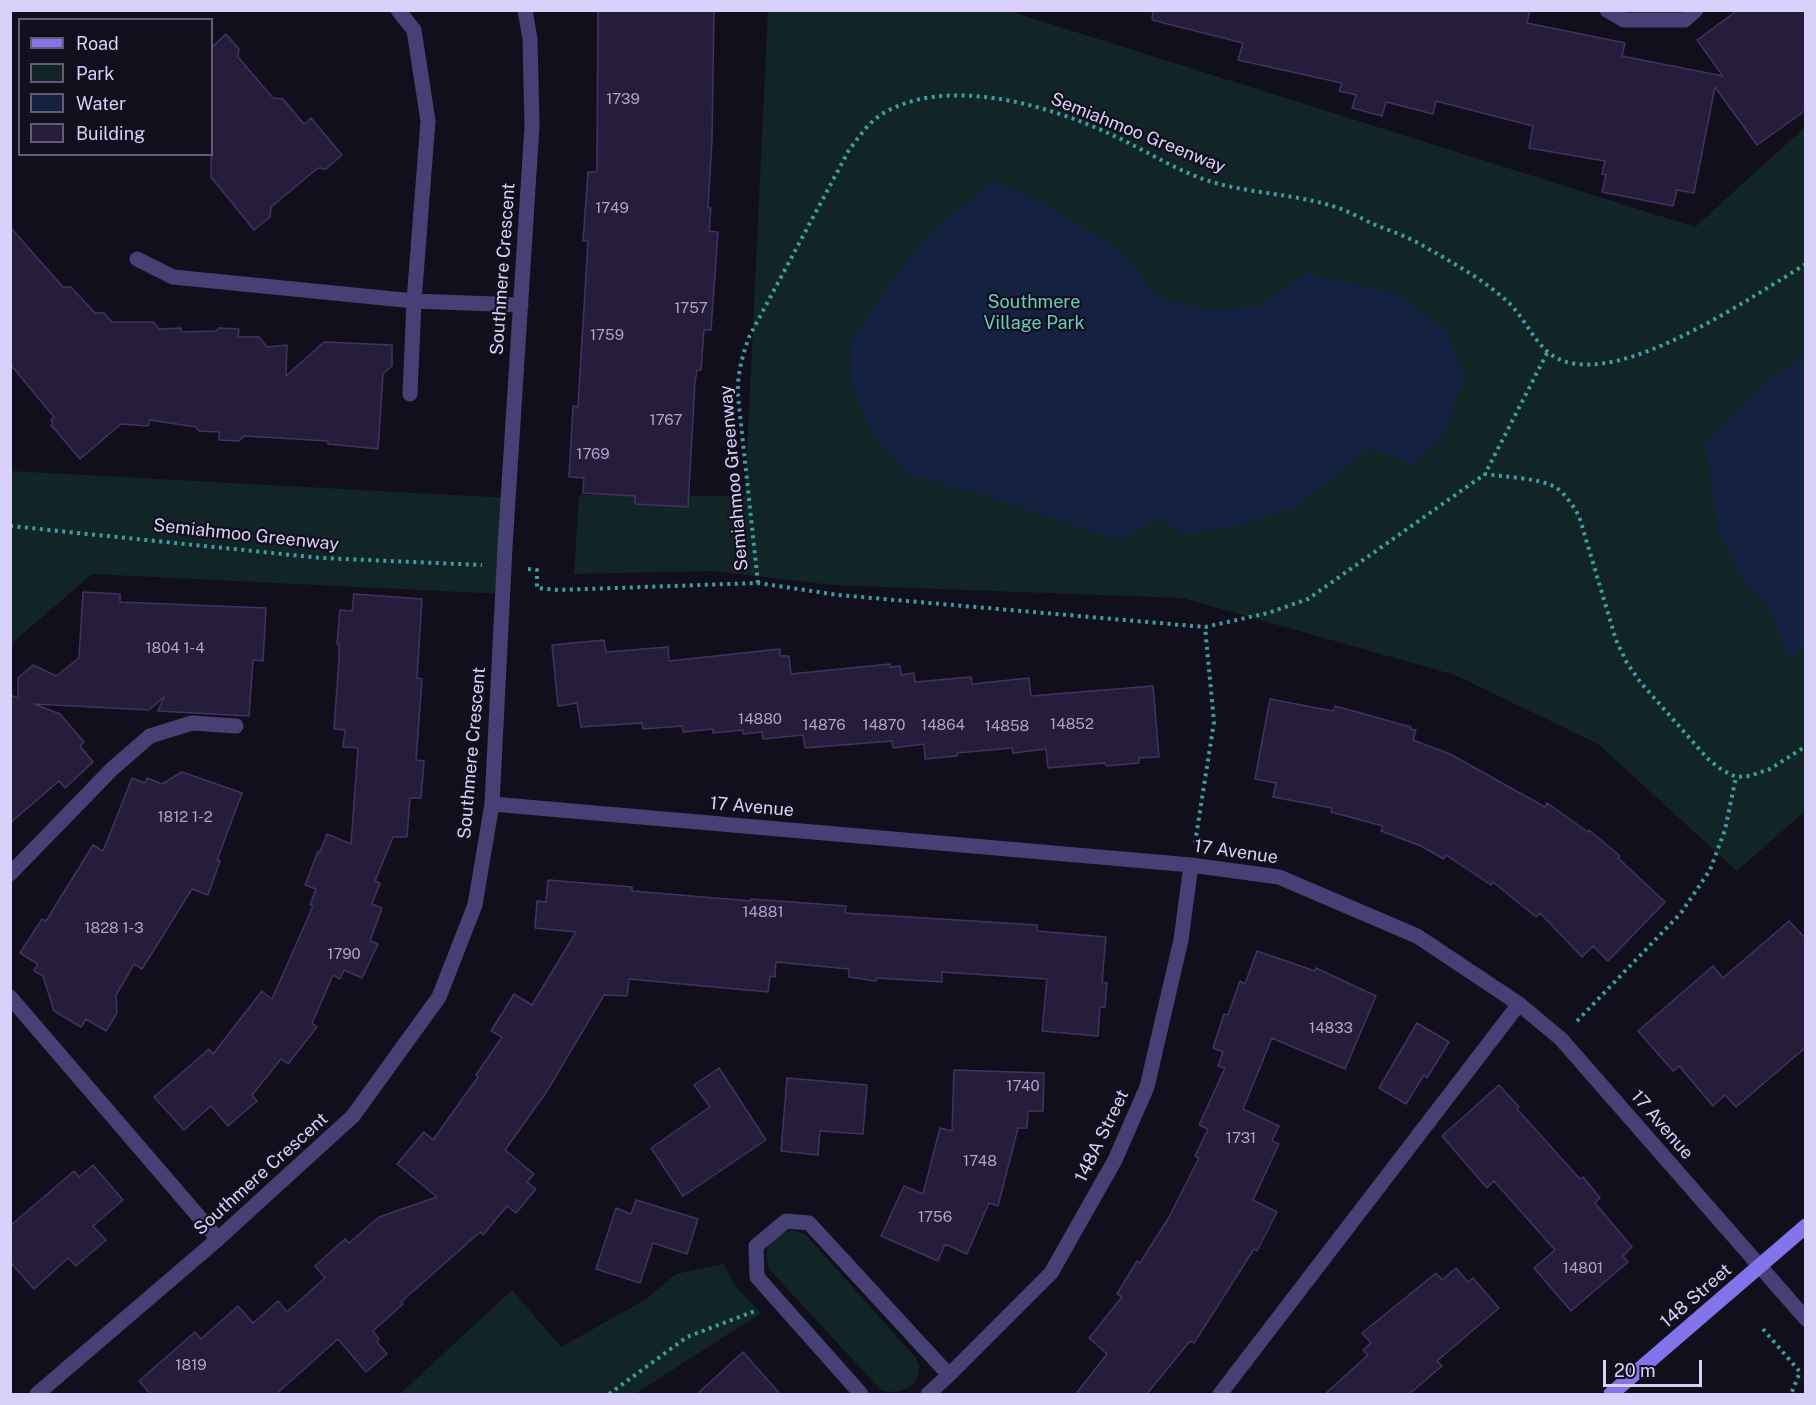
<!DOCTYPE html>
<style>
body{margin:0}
#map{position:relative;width:1816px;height:1405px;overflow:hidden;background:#120f1d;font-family:"Public Sans",sans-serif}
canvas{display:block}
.frame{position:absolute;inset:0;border:12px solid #d9d1f9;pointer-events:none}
.legend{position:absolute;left:18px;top:18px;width:195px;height:138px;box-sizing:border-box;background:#120f1d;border:2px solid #625d75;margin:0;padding:8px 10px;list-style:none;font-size:18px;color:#d9d1f9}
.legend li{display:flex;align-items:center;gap:12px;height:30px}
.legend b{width:30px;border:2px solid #625d75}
.scale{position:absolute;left:1603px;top:1360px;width:99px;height:27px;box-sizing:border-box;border:3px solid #d9d1f9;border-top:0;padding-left:8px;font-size:18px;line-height:21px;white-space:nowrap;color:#d9d1f9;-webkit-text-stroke:4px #120f1d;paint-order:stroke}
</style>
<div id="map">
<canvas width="1816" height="1405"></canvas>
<div class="frame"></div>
<ul class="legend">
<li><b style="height:8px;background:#8374ec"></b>Road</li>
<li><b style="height:16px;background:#122526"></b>Park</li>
<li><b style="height:16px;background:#152140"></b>Water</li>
<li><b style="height:16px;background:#261d3b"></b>Building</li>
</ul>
<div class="scale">20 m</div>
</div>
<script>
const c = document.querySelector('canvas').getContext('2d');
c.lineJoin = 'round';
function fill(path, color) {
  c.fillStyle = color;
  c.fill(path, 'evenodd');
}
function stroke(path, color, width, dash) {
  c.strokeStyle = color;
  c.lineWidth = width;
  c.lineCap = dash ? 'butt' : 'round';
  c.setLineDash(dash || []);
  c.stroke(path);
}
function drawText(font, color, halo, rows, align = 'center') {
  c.font = font + ' "Public Sans",sans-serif';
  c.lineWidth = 4.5;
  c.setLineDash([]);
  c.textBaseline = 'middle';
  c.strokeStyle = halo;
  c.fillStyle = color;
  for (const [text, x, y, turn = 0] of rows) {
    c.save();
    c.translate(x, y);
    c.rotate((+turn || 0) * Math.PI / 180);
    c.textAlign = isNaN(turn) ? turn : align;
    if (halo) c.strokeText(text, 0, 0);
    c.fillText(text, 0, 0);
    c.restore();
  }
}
fill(new Path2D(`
 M768,11H1009L1695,227L1805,127V811L1737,871L1598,744L1455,675L1183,598L832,585L712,571L574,574L579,495L745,496Z
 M10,471L508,498L503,594L92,574L11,644Z
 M796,1230L807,1236L916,1358C928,1382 902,1397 881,1390L769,1269C762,1243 771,1233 796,1230Z
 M724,1264L734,1285L761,1313L635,1394H400L512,1290L561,1347L645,1300L676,1274Z`), '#122526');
fill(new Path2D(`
 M994,181L1051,207L1120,250L1158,297L1208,310L1256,307L1307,273L1398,295L1446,330L1464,377L1442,438L1413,464L1369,448L1297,507L1235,526L1184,534L1160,518L1118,540L981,494L907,474L871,431L852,386L851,343L888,285L931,232Z
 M1805,354V645L1790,659L1768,607L1745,583L1718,531L1705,444C1735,410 1767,378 1805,354Z`), '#152140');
const building = new Path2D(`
 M598,10H714L712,139L708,208H711L709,231L718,232L711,330H704L701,370H697L695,382L688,507L635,504V496L583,493L584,478L569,477L573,406L578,407L588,241H583L588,172H597Z
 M1153,10H1530L1527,23L1625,43L1622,56L1723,76L1697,40L1738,10H1806V110L1757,145L1715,87L1694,193L1677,190L1673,206L1602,192L1606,175L1602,174L1605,161L1529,148L1533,126L1436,101L1433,114L1386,102L1382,116L1352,108L1356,95L1339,91L1342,83L1238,60L1243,43L1152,20Z
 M226,34L239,49L238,57L273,98L283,99L304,124L311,118L342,155L326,169L318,168L271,207L270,217L254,230L211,177L212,47Z
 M10,227L63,287H71L95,313H104L112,322H153L159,329L181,328V332L216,331L219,328L239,329L238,337H259L267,347L287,345L286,376L324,342L392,345V366L383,374L378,449L328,444V441L244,436L239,441L219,440V432L199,431L196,427L150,420L148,426L121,424L80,459L51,425L53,423L51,420L54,417L10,364Z
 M83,592L120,594V602L266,608L263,661L253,660L249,716L158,711L164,697L149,710L34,704L60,714L84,742L80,746L93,762L65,788L59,781L10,823V695L18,698V678L33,665L56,676L79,658Z
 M354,594L422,599L417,678L422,679L416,760L424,761L421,798H410L407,837H393L375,881L380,883L372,904L382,908L370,941L378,944L362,978L344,970L340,979L333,975L312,1023L317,1027L288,1064L281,1059L252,1095L257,1101L228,1126L211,1106L184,1130L154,1097L209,1049L213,1054L262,991L272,999L313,906L310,905L316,889L305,885L318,851L320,852L327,834L351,844L358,748L343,747L345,730L334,729L339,659V644H337L340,610L352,611Z
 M604,640L606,652L668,647L669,661L780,649V656H789L791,674L890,664V667L900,666L901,675L914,673L915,682L971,677L972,684L1029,678L1031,696L1153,686L1159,757L1139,758V763L1106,766L1105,763L1048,768L1046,749L1013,753L1012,748L957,753V756L925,759L924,744L893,748L892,741L805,748L803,735L763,739L762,732L743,734V730L713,733V729L683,732L682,726L643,729L642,723L581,727L577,703L558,706L552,645Z
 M1270,699L1333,711L1335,706L1411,727L1410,729L1416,730L1413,740L1450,754L1545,807L1547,803L1588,832L1589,830L1620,856L1618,858L1665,902L1608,961L1593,946L1582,957L1540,913L1536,917L1493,882L1491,885L1446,855L1444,859L1421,846L1381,831L1383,826L1331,812L1332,808L1273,797L1276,783L1255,779Z
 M182,772L242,793L217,860L220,861L208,895L192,889L142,969L134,964L116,995L117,1013L106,1031L86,1019L81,1027L54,1011L43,976L34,971L38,964L20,953L42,919L46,921L93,845L103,851L132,778L145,783L147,778L162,784Z
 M548,880L632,887V891L751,901V899L846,906L845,913L1037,925V931L1106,937L1102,982L1107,983L1105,1007H1100L1098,1036L1042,1031L1047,979L942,972V982L877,978L876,981L849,977V969L776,962L775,977L770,976L768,992L629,979L627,996L604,995L547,1091L505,1150L534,1174L527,1182L536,1189L516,1213L507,1206L483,1235L480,1232L401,1302L403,1304L373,1331L379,1339L377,1342L387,1354L366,1372L338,1339L275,1395H151L139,1381L195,1332L201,1339L238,1306L253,1323L278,1301L287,1312L325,1278L315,1266L345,1239L349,1243L379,1217L437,1197L397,1164L424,1132L433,1140L478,1077L476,1075L502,1037L491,1031L514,994L532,1005L576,932L535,928L537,901L546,902Z
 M1789,921L1806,939V1047L1736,1107L1725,1095L1713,1106L1679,1066L1673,1071L1638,1031L1713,966L1723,978Z
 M1257,951L1315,971L1316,968L1376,996L1345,1069L1272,1038L1243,1109L1279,1126L1272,1141L1279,1144L1253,1200L1277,1212L1257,1251L1254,1249L1194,1343L1190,1341L1146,1395H1075L1107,1354L1089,1338L1122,1297L1117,1294L1137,1261L1140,1263L1168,1219L1199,1158L1195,1156L1208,1129L1199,1125L1225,1068L1218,1066L1223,1052L1213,1048L1224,1014L1228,1015L1240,981L1245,984Z
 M1417,1023L1449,1042L1427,1078L1424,1075L1406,1104L1379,1088Z
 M719,1068L766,1140L683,1196L651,1148L710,1107L694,1085Z
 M954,1070L1044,1073L1043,1111H1028L1027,1128H1018L998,1206L989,1203L967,1254L945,1244L938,1261L881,1236L904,1186L923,1194L940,1128L952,1131Z
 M787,1078L867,1085L863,1134L820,1131L818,1155L781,1151Z
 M1499,1085L1519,1107L1517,1109L1580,1179L1583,1177L1600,1198L1595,1203L1632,1247L1623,1256L1628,1262L1571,1311L1534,1268L1555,1250L1494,1181L1487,1188L1442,1136Z
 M93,1165L123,1200L93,1226L106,1240L76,1266L68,1258L34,1289L10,1262V1226L74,1171L79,1177Z
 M636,1200L698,1219L687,1254L653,1243L640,1283L596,1269L616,1208L631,1214Z
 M1456,1268L1468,1282L1473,1278L1499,1308L1437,1361L1442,1366L1408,1395H1324L1368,1355L1363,1350L1371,1343L1362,1333L1436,1273L1442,1280Z
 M743,1352L781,1395H696Z`);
fill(building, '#261d3b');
stroke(building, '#413264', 1.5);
stroke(new Path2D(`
 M1547,353L1485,474C1504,477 1539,478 1555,487C1566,494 1573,506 1579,516L1616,640L1627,663L1641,683L1708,759L1722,770L1736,777L1750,776L1770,769L1806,746
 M10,526L321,558L482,565
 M528,569L537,570V588L558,590L758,583L838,595L1205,627L1268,613L1308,599L1485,474
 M758,583L738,396C737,375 742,357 749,337L849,150C859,137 868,123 882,114C946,75 1048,105 1110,134C1144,149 1176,171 1212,182C1250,193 1291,194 1329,205C1344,209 1359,217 1373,224C1391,231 1411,238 1427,248C1455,264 1484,280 1508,302C1532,325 1538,360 1577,364C1642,372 1750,298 1806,264
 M1195,843L1214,722L1205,627
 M1577,1021L1681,913L1710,870L1725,830L1736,777
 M1763,1329L1800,1372L1791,1394
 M609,1394L687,1337L755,1311`), '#3d9da0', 4, [3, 4.5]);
stroke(new Path2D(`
 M398,10L414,30L428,121L414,301L410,394
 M1607,10L1624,20H1685L1696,10
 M137,259L173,277L414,301L521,305
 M10,874L112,769L150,736L192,723L236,726
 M10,997L218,1239
 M1220,1394L1519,1004`), '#474075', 15);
stroke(new Path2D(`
 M492,804L1191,865L1279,877L1417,936L1519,1004L1561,1039L1806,1319
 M949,1375L1051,1273L1115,1160L1147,1087L1181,940L1191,865
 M37,1394L218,1239L353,1116L439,997L475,905L492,804L505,547L532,126L530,39L525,10
 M861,1394L757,1277L756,1246L786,1221L809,1223L949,1375L928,1394`), '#474075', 15);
stroke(new Path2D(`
 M1611,1394L1806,1226`), '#8374ec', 15);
drawText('15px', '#aca4ca', null, [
 ["1739",623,99],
 ["1749",612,208],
 ["1757",691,308],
 ["1759",607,335],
 ["1767",666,420],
 ["1769",593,454],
 ["1804 1-4",175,648],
 ["14880",760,719],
 ["14852",1072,724],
 ["14876",824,725],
 ["14870",884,725],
 ["14864",943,725],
 ["14858",1007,726],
 ["1812 1-2",185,817],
 ["14881",763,912],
 ["1828 1-3",114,928],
 ["1790",344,954],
 ["14833",1331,1028],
 ["1740",1023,1086],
 ["1731",1241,1138],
 ["1748",980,1161],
 ["1756",935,1217],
 ["14801",1583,1268],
 ["1819",191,1365]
]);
drawText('18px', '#d9d1f9', '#120f1d', [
 ["Semiahmoo Greenway",1138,133,22],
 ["Southmere Crescent",503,269,-86],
 ["Semiahmoo Greenway",734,478,-95],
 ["Semiahmoo Greenway",246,535,6],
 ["Southmere Crescent",472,753,-85],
 ["17 Avenue",752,807,5],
 ["17 Avenue",1236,852,8],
 ["17 Avenue",1662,1125,49],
 ["148A Street",1102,1136,-64],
 ["Southmere Crescent",261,1174,-42],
 ["148 Street",1696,1296,-41]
]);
drawText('18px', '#67cebe', '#120f1d', [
 ["Southmere",1034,302],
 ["Village Park",1034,323]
]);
</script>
